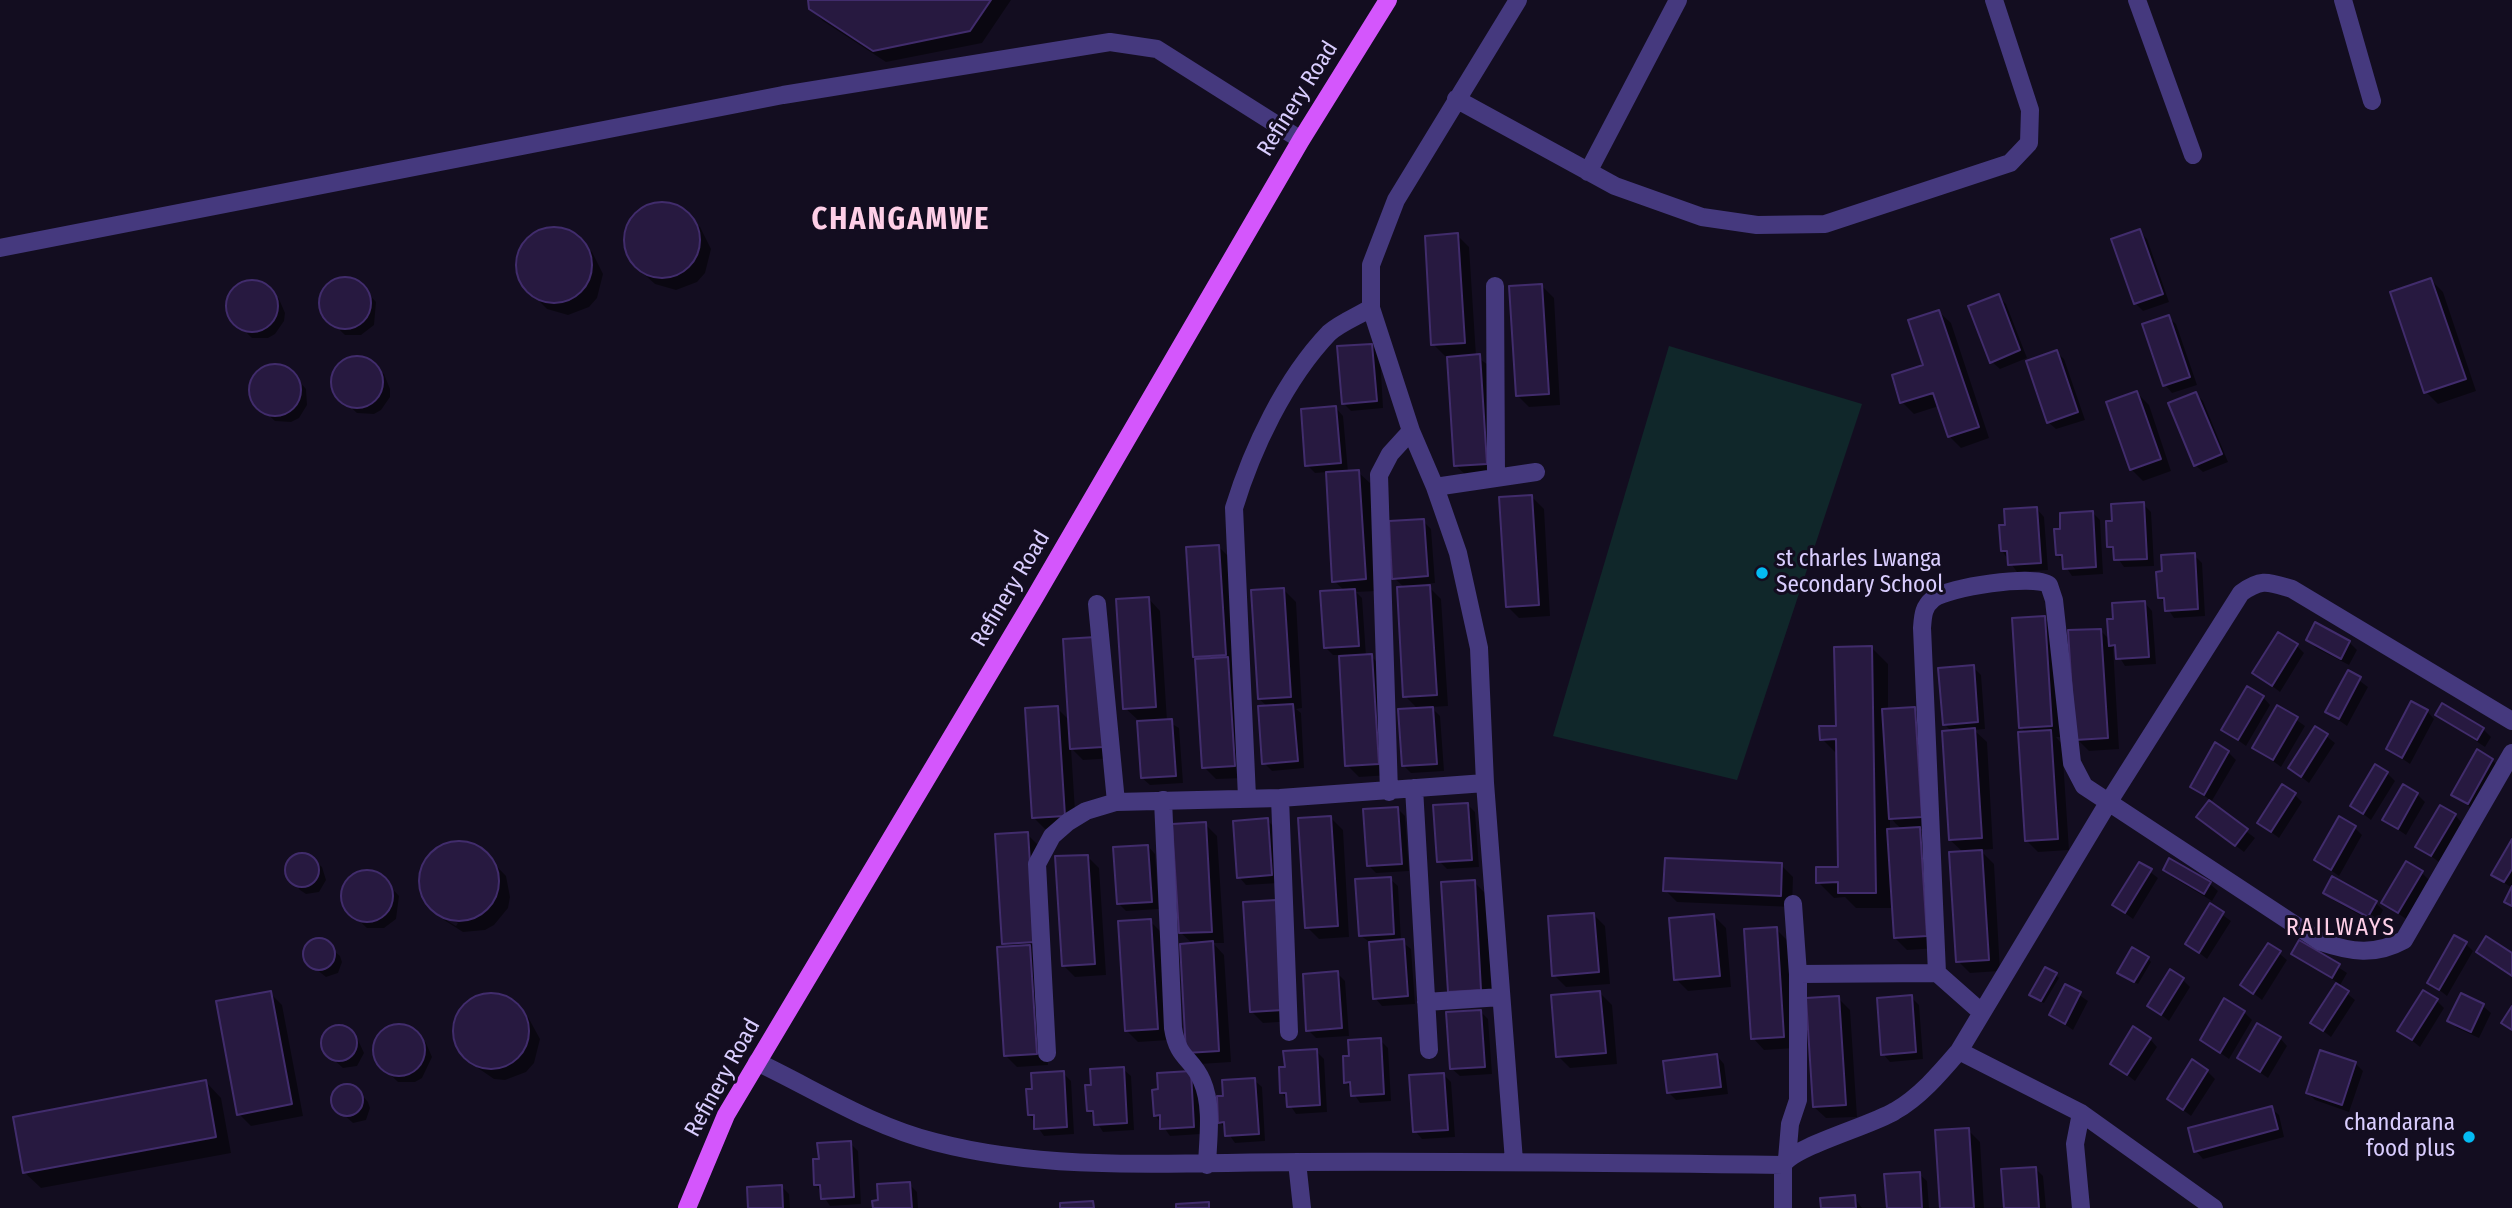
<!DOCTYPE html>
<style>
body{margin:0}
canvas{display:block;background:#130d20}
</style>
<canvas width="2512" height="1208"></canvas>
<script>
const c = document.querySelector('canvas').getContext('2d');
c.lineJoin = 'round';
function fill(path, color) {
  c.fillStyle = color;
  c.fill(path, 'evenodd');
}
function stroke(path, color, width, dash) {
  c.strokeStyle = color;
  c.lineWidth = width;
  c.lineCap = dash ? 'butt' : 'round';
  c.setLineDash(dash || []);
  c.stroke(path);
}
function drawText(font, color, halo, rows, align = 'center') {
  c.font = font + ' "Fira Sans Condensed",sans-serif';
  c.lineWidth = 6;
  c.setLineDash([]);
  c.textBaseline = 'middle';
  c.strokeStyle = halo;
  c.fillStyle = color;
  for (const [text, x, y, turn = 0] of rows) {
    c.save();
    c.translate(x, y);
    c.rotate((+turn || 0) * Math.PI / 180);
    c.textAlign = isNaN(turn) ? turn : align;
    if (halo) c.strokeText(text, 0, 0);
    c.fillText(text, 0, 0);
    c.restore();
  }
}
fill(new Path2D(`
 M1669,346L1862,404L1737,780L1553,736Z`), '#10272a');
fill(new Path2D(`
 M809,0H1011L982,43L886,62L823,21L811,9Z
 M665,204L687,214L700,227L711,249L705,273L697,282L676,290L655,284L646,276L634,264L626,243L627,231L641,210Z
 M557,229L579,239L592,252L603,274L597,298L589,307L568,315L547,309L539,301L526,289L518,268L524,244L544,230Z
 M2139,231L2147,239L2169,302L2143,311L2135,303Z
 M1457,235L1469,247L1476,356L1492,368L1498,475L1468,477L1456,466L1449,356H1445L1433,344Z
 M342,279L358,282L376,302L374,325L361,335H345L324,315L321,299L328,285Z
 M2431,280L2443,292L2476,391L2438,404L2426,392Z
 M249,281L257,282L271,290L279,299L285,313L284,321L275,334L268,338H252L231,318L228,302L235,288Z
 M1542,286L1554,298L1560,405L1529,407L1517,395Z
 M1998,296L2006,304L2027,358L2000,369L1992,362Z
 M1939,312L1951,323L1989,438L1961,448L1949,436L1939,406L1914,414L1902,402L1926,366Z
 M2168,317L2176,324L2197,385L2172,393L2165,385Z
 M1372,346L1380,354L1383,408L1351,411L1343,403Z
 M2056,352L2064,359L2085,420L2056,429L2048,422Z
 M355,357H362L376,366L384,374L390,389V397L381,410L374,414L357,413L336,394L333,377L341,364Z
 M272,365L288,368L306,389L307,405L299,418L291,422L275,421L254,402L251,386L258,372Z
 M2137,393L2149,405L2171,471L2143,481L2131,469Z
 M2196,394L2203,401L2228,462L2203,472L2195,465Z
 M1336,408L1343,416L1348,472H1358L1370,483L1377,591L1356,592L1362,598L1366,656H1371L1383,668L1390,775L1359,777L1347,765L1340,655H1333L1326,648L1345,591L1334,581L1328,472L1315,473L1307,465Z
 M1532,497L1544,509L1550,616L1519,618L1507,606Z
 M2143,504L2151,512L2154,566L2124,567L2109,546L2114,522Z
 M2037,509L2044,517L2048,570L2017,572L2002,551L2007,527Z
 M2092,512L2100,520L2103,574L2072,576L2058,555Z
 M1423,521L1431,529L1435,583L1426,584L1441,599L1448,706L1431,707L1440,716L1444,771L1411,773L1404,766L1419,710L1405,696V588L1394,578Z
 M1219,547L1231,559L1246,778L1216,779L1204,767L1199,660L1195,656Z
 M2194,555L2202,563L2205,616L2174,618L2160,597L2164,573Z
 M1284,590L1296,602L1302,708L1296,709L1301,713L1304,768L1272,771L1264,763L1268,707L1259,699Z
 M1149,599L1160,611L1167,721L1179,728L1183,783L1150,785L1142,778L1138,720L1125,708Z
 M2145,603L2152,611L2156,664L2125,666L2113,647L2119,749L2089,751L2077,739L2100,630L2110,640Z
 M2044,618L2056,630L2063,737H2056L2062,744L2069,850L2038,852L2026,840L2027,733L2020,727Z
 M2308,640L2349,642L2357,650L2349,665L2316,648Z
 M1064,641L1114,758L1083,760L1071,748L1076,827L1045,829L1033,817L1057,708L1069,720Z
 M2297,646L2304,653L2280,692L2255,673Z
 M1872,648L1888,664V711L1915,709L1926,721L1933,828L1920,829L1931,840L1938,948L1907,950L1895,938L1894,908H1856L1845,897L1834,898L1818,882L1840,869L1838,755L1822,739L1837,727ZM1890,817L1896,824L1902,829L1890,830Z
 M1973,667L1981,675L1985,729L1974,730L1987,742L1993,849L1980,850L1994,864L2000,971L1970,973L1958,961L1964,853L1950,840L1952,732L1944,724Z
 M2349,673L2368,687L2347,726L2327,712Z
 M2263,697L2270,705L2246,746L2224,730Z
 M2278,707L2305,726L2281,767L2254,747Z
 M2427,711L2434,719L2410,764L2388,749Z
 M2437,715L2483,729L2491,737L2485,747Z
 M2316,728L2335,743L2309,783L2290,768Z
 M2228,752L2236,760L2210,804L2255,838L2244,852L2198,817L2211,801L2192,786Z
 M2492,760L2500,768L2476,811L2453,795Z
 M2387,773L2395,781L2371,820L2353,806Z
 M2417,794L2425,802L2406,835L2384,820Z
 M2295,795L2302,802L2279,838L2259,823Z
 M1468,805L1475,812L1479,867L1447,869L1439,861Z
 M1397,808L1405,816L1409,871L1376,873L1368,865Z
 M2455,815L2462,823L2439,862L2417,846Z
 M1331,818L1343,830L1349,937L1319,939L1307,927Z
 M1267,820L1275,828L1279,883L1246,885L1239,877Z
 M1205,824L1217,836L1224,943H1213L1224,955L1231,1062L1200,1064L1188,1053L1193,944L1181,933Z
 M2355,828L2362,835L2339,876L2316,860Z
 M1027,834L1039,846L1041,958L1048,1065L1017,1067L1005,1055L1008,948L1004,943Z
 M457,842L478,847L506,876L510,897L508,908L494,925L485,930L463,932L444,920L441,917L456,926L458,923L437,911V914L421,888V877L429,857L436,849Z
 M2512,843V888L2493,875Z
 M1148,846L1155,854L1159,909L1126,911L1119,904Z
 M308,855L322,867L326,880L319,892L306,894L300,890L292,881L287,868L294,857Z
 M1087,856L1099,868L1106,975L1075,977L1063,965Z
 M2170,860L2210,884L2218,891L2212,901L2172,877L2165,870Z
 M2140,864L2158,878L2133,919L2114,905Z
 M1781,865L1793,877L1792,907L1677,902L1665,890Z
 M365,872L380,875L399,896L396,919L384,928H367L346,909L343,901L346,884Z
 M2421,872L2429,880L2406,919L2383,903Z
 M1390,879L1398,886L1401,941L1411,949L1415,1004L1382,1006L1375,998L1371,943L1361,936Z
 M1474,882L1486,894L1492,1001L1462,1003Z
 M2325,892L2375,902L2383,910L2376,924L2333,900Z
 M1244,904L1294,1021L1263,1023L1251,1011Z
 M2210,906L2231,921L2207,959L2187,943Z
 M1594,915L1605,926L1610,984L1566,987L1554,975Z
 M1714,916L1726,928L1731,987L1688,991L1676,979Z
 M1150,921L1162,933L1169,1040L1138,1042L1126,1030Z
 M1776,929L1788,941L1795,1048L1764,1050L1753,1038Z
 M321,940L340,956L342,962L338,973L326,977L307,962L305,956L309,944Z
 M2300,942L2347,973L2339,987L2355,1000L2331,1037L2313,1023L2338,983L2293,954Z
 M2466,944L2473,951L2447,996L2429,982Z
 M2269,945L2287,960L2262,1000L2243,985Z
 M2478,952L2512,955V977L2485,959Z
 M2148,958L2151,962L2138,984L2123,976Z
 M1337,973L1345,981L1349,1036L1316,1038L1308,1030Z
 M2056,975L2059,978L2044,1003L2034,998Z
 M2183,980L2190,987L2169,1021L2149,1005Z
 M2066,986L2088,1001L2073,1030L2051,1015Z
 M270,993L282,1005L303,1116L251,1126L239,1114Z
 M1600,993L1612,1005L1617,1064L1570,1068L1558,1056Z
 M493,994L516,1004L528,1017L540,1039L534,1063L526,1072L505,1080L494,1079L475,1066L462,1053L454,1033L461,1009L470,1001Z
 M1911,997L1919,1005L1923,1059L1890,1062L1883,1054Z
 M1838,998L1850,1010L1857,1117L1826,1118L1814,1107Z
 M2436,1000L2444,1008L2420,1047L2400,1031Z
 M2483,1006L2491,1013L2479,1038L2457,1028L2450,1020Z
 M1481,1012L1488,1019L1492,1074L1460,1076L1452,1069Z
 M2244,1012L2252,1020L2229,1059L2202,1040Z
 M396,1026H404L418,1034L426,1043L432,1057L422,1078L415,1082H398L377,1062L375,1046L382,1032Z
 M343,1028L358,1040L364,1053L357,1066L343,1068L323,1050L322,1043L329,1030Z
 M2280,1038L2287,1046L2268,1078L2239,1058Z
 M2150,1039L2157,1047L2135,1081L2112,1063Z
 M1380,1040L1388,1048L1391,1101L1360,1103L1346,1082L1350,1058Z
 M1316,1051L1324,1059L1327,1112L1296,1114L1282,1093L1286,1069Z
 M1717,1056L1724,1064L1728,1094L1676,1100L1668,1092Z
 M2355,1063L2363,1071L2349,1112L2315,1100L2308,1093Z
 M1123,1069L1131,1076L1134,1130L1103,1132L1089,1110L1093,1086Z
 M2207,1071L2215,1079L2191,1116L2169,1099Z
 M1063,1073L1071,1081L1074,1134L1044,1136L1029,1115Z
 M1190,1073L1198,1080L1201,1134L1170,1136L1155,1115L1160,1091Z
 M1444,1075L1451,1082L1455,1137L1422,1139L1415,1131Z
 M1254,1080L1262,1087L1265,1141L1235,1143L1220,1122L1225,1097Z
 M206,1082L221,1098L231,1153L41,1188L25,1173Z
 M343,1086L356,1088L368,1102L370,1108L366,1120L353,1123L335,1107L334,1095Z
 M2271,1108L2279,1115L2284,1137L2203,1159L2196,1151Z
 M1968,1130L1980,1142L1984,1208H1942Z
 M850,1143L858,1151L861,1204L830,1206L816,1185L820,1161Z
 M2036,1169L2043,1176L2046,1208H2006Z
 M1919,1174L1927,1181L1929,1208H1888Z
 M909,1184L917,1192L918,1208H874Z
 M781,1186L789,1194L790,1208H750Z
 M1854,1197L1862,1208H1822Z`), '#0007');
const building = new Path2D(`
 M808,0H991L970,31L873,51L809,9Z
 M624 240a38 38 0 1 1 76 0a38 38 0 1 1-76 0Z
 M516 265a38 38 0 1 1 76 0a38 38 0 1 1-76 0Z
 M2140,229L2163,294L2134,304L2111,239Z
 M1458,233L1465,343L1431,345L1425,236Z
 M319 303a26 26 0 1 1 52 0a26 26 0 1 1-52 0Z
 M2431,278L2466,379L2424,393L2390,292Z
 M226 306a26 26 0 1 1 52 0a26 26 0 1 1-52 0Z
 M1542,284L1549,394L1516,396L1509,286Z
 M1999,294L2020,350L1990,363L1968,306Z
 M1939,310L1979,427L1948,437L1933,393L1900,403L1892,375L1923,365L1908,320Z
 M2169,315L2190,377L2163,386L2142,324Z
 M1372,344L1377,401L1342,404L1337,346Z
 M2057,350L2078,412L2047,423L2026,361Z
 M1480,354L1487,464L1454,466L1447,357Z
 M331 382a26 26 0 1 1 52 0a26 26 0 1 1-52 0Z
 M249 390a26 26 0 1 1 52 0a26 26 0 1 1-52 0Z
 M2137,391L2161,459L2130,470L2106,402Z
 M2196,392L2222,454L2194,466L2168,403Z
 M1336,406L1341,463L1305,466L1301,409Z
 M1359,470L1366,579L1332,582L1326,472Z
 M1532,495L1539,605L1506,607L1499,497Z
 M2144,502L2147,559L2114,560L2113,547H2107L2106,521H2112L2111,504Z
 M2037,507L2041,563L2008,565L2007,551H2001L1999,525H2005L2004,509Z
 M2093,511L2096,567L2063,569L2062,555H2056L2054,529H2060V513Z
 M1424,519L1428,576L1392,579L1389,521Z
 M1219,545L1226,655L1193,657L1186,547Z
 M2195,553L2198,609L2165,611L2164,598H2158L2156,572L2162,571L2161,555Z
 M1430,585L1437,695L1403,697L1397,587Z
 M1284,588L1291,697L1258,699L1251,590Z
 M1355,589L1359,646L1324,648L1320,591Z
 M1149,597L1156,707L1123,709L1116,599Z
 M2145,601L2149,657L2116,659L2115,645L2109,646L2107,619H2113L2112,603Z
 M2045,616L2052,726L2019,728L2012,618Z
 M2315,622L2350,641L2341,659L2306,640Z
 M2101,629L2108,738L2075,740L2068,630Z
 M2278,632L2298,644L2272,686L2252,673Z
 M1096,637L1103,747L1070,749L1063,639Z
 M1872,646L1876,893H1838V882L1816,883V867H1838L1836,739L1820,740L1819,726H1836L1834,647Z
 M1372,654L1379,764L1345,766L1339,656Z
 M1228,657L1235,766L1202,768L1195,659Z
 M1974,665L1978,722L1943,725L1938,668Z
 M2348,670L2361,677L2339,719L2325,712Z
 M2247,686L2264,696L2238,740L2221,730Z
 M2411,701L2428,710L2402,758L2386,749Z
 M2442,703L2484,728L2477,740L2435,715Z
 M1293,704L1298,761L1262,764L1258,706Z
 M2277,705L2298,717L2273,760L2252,748Z
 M1058,706L1065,816L1032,818L1025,708Z
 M1433,707L1437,764L1402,766L1398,709Z
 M1915,707L1922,817L1889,819L1882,709Z
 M1172,719L1176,776L1141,778L1137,721Z
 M2315,726L2328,734L2301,777L2288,768Z
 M1975,728L1982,838L1949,840L1942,731Z
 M2051,730L2058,839L2025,841L2018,732Z
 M2215,742L2229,751L2204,795L2190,787Z
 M2477,749L2493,759L2468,804L2451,795Z
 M2375,764L2388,772L2363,814L2350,806Z
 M2282,784L2296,793L2271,832L2257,823Z
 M2403,784L2418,793L2398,829L2382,820Z
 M2209,800L2248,829L2235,846L2196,817Z
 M1468,803L1472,860L1437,862L1433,805Z
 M2440,805L2456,814L2431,856L2415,847Z
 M1398,807L1402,864L1367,866L1363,809Z
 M1331,816L1338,926L1305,928L1298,818Z
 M2339,816L2356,826L2331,870L2314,860Z
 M1268,818L1272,875L1237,878L1233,821Z
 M1206,822L1212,932L1179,933L1172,824Z
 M1920,827L1927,936L1894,938L1887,829Z
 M1028,832L1035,942L1002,944L995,834Z
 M2512,839V869L2504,882L2491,875Z
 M419 881a40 40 0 1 1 80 0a40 40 0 1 1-80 0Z
 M1148,845L1152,902L1117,904L1113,847Z
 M1982,850L1989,960L1956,962L1949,852Z
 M285 870a17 17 0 1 1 34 0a17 17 0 1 1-34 0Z
 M1088,855L1095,964L1062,966L1055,856Z
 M1665,858L1782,863L1781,896L1663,891Z
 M2169,858L2211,882L2204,894L2163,870Z
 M2406,861L2423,871L2398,913L2381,903Z
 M2139,862L2152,869L2125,913L2112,905Z
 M341 896a26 26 0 1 1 52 0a26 26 0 1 1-52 0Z
 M2332,876L2377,901L2368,917L2323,893Z
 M1391,877L1394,934L1359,936L1355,879Z
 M1475,880L1481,990L1448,992L1441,882Z
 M2512,886V906L2504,902Z
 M1276,900L1283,1010L1250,1012L1243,902Z
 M2210,903L2224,912L2199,953L2185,944Z
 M1594,913L1599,972L1552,976L1548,916Z
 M1714,914L1720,976L1674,980L1669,918Z
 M1151,919L1158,1029L1125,1031L1118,921Z
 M1777,927L1784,1037L1751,1039L1744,929Z
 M2454,935L2467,942L2439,990L2427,983Z
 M2486,936L2512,953V976L2476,952Z
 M303 954a16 16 0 1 1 32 0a16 16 0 1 1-32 0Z
 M1404,939L1408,996L1373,999L1369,942Z
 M2299,940L2340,964L2332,978L2291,954Z
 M1213,941L1219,1051L1186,1053L1180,944Z
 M2268,943L2281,951L2253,994L2240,985Z
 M1030,945L1037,1054L1004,1056L997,947Z
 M2132,947L2149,957L2134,982L2117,973Z
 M2045,967L2057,973L2041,1001L2029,995Z
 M2170,969L2184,978L2161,1015L2147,1006Z
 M1338,971L1342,1028L1306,1031L1303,974Z
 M2336,983L2349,991L2323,1031L2310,1023Z
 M2065,984L2081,992L2065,1024L2049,1015Z
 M2423,990L2438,999L2412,1040L2397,1031Z
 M271,991L292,1104L237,1115L216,1001Z
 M1600,991L1606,1053L1556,1057L1551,995Z
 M2461,993L2484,1004L2471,1032L2447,1021Z
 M453 1031a38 38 0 1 1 76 0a38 38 0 1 1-76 0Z
 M1912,995L1916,1052L1881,1055L1877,998Z
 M1839,996L1846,1105L1813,1107L1806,998Z
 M2224,998L2245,1011L2220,1053L2200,1040Z
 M2512,1006V1030L2501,1023Z
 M1481,1010L1485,1067L1450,1069L1446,1012Z
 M2257,1023L2281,1037L2260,1072L2237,1058Z
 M373 1050a26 26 0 1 1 52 0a26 26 0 1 1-52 0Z
 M321 1043a18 18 0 1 1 36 0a18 18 0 1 1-36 0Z
 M2133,1026L2151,1038L2127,1075L2110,1064Z
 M1381,1038L1384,1094L1351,1096L1350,1082L1344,1083L1343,1056H1349L1348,1040Z
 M1317,1049L1320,1105L1287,1107L1286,1093H1280L1279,1067H1285L1283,1051Z
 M2320,1050L2356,1062L2342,1105L2306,1093Z
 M1717,1054L1721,1087L1667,1093L1663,1061Z
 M2192,1059L2208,1070L2183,1110L2167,1099Z
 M1124,1067L1127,1123L1094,1125L1093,1111H1087L1085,1085H1091L1090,1069Z
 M1064,1071L1067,1127L1034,1129V1115H1028L1026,1089H1032L1031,1073Z
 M1191,1071L1194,1127L1160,1129V1115L1154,1116L1152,1090L1158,1089L1157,1073Z
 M1444,1073L1448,1130L1413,1132L1409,1075Z
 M1255,1078L1259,1134L1225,1136L1224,1122L1218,1123L1217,1096H1223L1222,1080Z
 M206,1080L216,1137L23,1173L13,1117Z
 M331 1100a16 16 0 1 1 32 0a16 16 0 1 1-32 0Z
 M2272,1106L2278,1129L2194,1152L2188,1128Z
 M1969,1128L1974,1208H1940L1935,1130Z
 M851,1141L854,1197L821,1199L820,1185H814L813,1159H819L817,1143Z
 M2036,1167L2039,1208H2004L2001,1169Z
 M1920,1172L1922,1208H1887L1884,1174Z
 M910,1182L912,1208H873L872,1201L878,1200L877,1184Z
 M782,1185L783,1208H748L747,1187Z
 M1855,1195L1856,1208H1821L1820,1198Z
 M1093,1201L1094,1208H1060V1203Z
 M1209,1202V1208H1176V1204Z`);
fill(building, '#271940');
stroke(building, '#412c6c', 2);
stroke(new Path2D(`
 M2137,0L2193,155
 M2343,0L2372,101
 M1456,99L1615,186L1702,217L1757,225L1825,224L2010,163L2029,143L2030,110L1994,0
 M1588,172L1678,0
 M0,248L783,95L1110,42L1157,49L1301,140
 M1495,286L1496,476
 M1435,487L1536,472
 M1097,604L1116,802
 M1414,788L1429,1050
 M1389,792L1379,475L1390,454L1411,431
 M1247,797L1234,508C1252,449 1285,379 1329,333C1340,323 1358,316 1371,308
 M1280,798L1289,1032
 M1163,800L1173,1028C1178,1060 1192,1057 1202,1081C1213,1106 1208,1138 1207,1165
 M1798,974L1937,973
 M1426,1002L1501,997
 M1980,1011L1937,973L1922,628C1923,616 1923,607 1933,599C1947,587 2035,574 2049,585L2054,600L2072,763L2084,786L2321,942C2351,952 2375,956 2404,940L2512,753
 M1959,1051L2081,1113L2214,1208
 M1047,1053L1037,864L1052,836L1068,822L1086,811L1116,802L1280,798L1485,783
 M757,1062C816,1090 871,1126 935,1142C1054,1173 1181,1162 1303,1162C1463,1161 1623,1163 1783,1165C1794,1146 1871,1126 1895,1111C1920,1097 1941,1072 1959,1051L2108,803L2241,593C2262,578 2268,582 2292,589L2512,721
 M1787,1159L1790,1124L1798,1100V974L1793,904
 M1514,1161L1485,783L1479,648L1458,553L1435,487L1411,431L1371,308V265L1396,200L1518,0
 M1297,1162L1302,1208
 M1783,1208V1165
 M2081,1208L2075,1144L2081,1113`), '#45397e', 18);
stroke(new Path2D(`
 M687,1208L726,1115L1035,597L1301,140L1388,0`), '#d456fc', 18);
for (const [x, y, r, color] of [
 [1762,573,7,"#04bbf3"],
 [2469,1137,7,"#04bbf3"]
]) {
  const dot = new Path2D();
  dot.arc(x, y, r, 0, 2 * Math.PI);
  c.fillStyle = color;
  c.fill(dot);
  stroke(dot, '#130d20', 2.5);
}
drawText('23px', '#d9cdfe', '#130d20', [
 ["Refinery Road",1298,99,-58],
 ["Refinery Road",1011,589,-59],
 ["Refinery Road",723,1078,-61]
]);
drawText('23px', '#d9cdfe', '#130d20', [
 ["st charles Lwanga",1776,560],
 ["Secondary School",1776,586],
 ["chandarana",2455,1124,"right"],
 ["food plus",2455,1150,"right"]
], 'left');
c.letterSpacing = '2px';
drawText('24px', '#fecfe7', '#130d20', [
 ["RAILWAYS",2341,928]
]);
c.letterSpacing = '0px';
c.letterSpacing = '2px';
drawText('bold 30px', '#fecfe7', '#130d20', [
 ["CHANGAMWE",901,221]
]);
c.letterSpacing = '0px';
</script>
